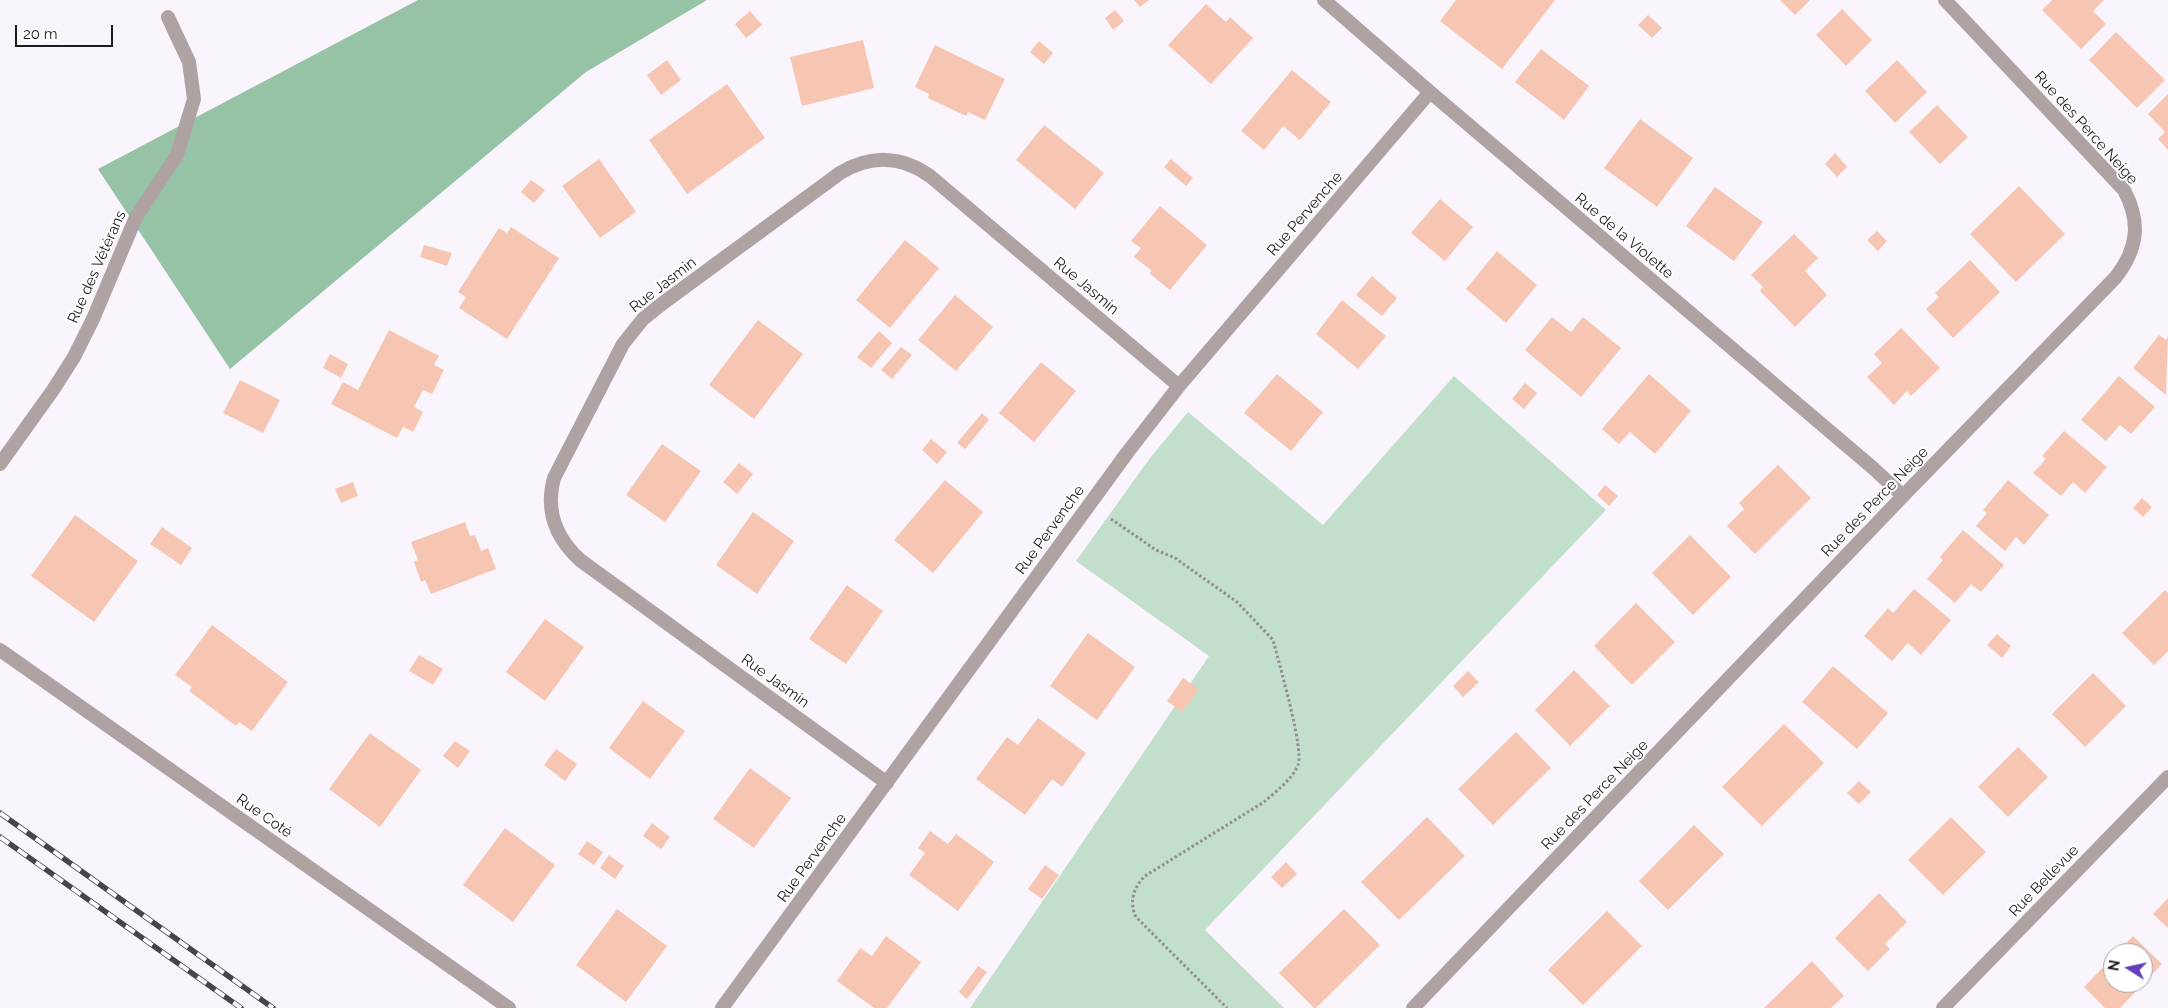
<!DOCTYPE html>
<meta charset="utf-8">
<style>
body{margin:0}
#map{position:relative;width:2168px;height:1008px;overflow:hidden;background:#faf5fd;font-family:Raleway,sans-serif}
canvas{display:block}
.north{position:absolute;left:2103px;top:943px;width:50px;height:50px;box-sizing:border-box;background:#fff;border:1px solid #a5a3a6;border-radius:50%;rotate:280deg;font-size:14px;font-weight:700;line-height:20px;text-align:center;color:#1e1920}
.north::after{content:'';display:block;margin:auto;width:18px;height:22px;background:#6340b9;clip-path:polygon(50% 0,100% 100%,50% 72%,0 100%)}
.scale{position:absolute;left:15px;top:25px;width:98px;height:22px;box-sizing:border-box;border:2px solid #1e1920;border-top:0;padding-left:6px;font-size:15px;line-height:18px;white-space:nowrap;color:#1e1920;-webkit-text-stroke:4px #fff;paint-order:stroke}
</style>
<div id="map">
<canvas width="2168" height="1008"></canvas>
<div class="north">N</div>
<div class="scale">20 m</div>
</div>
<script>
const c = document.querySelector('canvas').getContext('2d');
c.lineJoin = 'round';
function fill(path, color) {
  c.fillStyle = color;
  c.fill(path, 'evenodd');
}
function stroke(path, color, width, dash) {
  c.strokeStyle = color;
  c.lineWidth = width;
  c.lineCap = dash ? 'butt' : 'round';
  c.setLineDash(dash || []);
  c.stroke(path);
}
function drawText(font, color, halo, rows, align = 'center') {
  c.font = font + ' Raleway,sans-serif';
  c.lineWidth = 4;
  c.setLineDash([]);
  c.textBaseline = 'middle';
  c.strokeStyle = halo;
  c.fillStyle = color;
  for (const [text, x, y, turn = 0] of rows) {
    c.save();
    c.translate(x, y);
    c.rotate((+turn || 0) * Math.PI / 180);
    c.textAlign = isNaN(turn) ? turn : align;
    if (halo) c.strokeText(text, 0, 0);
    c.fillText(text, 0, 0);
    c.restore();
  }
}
fill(new Path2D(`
 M1454,376L1606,510L1205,930L1284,1008H970L1209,656L1076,561L1150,458L1188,412L1323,525Z`), '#c2dfcb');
fill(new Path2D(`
 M418,0H707L586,72L230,369L98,169Z`), '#96c2a5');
fill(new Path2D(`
 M1134,0H1149L1140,7Z
 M1456,0H1555L1502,69L1440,21Z
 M1780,0H1810L1795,15Z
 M2052,0H2104L2093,11L2106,24L2081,49L2042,10Z
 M1206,4L1226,22L1230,17L1253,38L1211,84L1168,45Z
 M1842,9L1872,40L1846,66L1816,35Z
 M1115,10L1124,21L1113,30L1105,18Z
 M750,11L762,25L746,38L735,24Z
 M1648,15L1662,28L1652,38L1638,25Z
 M2116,32L2165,80L2137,108L2089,60Z
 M863,40L874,88L802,106L790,57Z
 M1039,41L1053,53L1044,64L1030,52Z
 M935,45L1005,79L985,120L968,112L966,116L928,98L929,94L915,87Z
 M1541,49L1589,86L1564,120L1515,82Z
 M667,60L681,80L661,95L647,75Z
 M1897,60L1927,92L1895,123L1865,91Z
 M1292,70L1331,102L1300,140L1283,126L1264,150L1241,131Z
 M727,84L765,138L687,194L649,140Z
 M2168,94V150L2158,139L2165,132L2148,114Z
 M1937,105L1968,137L1940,164L1909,132Z
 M1640,119L1693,158L1657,207L1604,168Z
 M1044,125L1104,173L1075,209L1016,160Z
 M1835,153L1847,167L1837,177L1825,164Z
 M599,159L636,212L600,238L562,186Z
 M1171,159L1193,178L1186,186L1164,167Z
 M531,180L545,190L534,203L521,192Z
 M2019,186L2065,234L2016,282L1970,234Z
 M1715,187L1763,222L1734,261L1686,226Z
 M1440,199L1473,227L1445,261L1411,233Z
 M1160,206L1207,245L1170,290L1149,273L1152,271L1134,257L1141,248L1131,241Z
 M511,227L559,258L507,339L459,308L466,297L458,292L499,228L507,233Z
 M1877,231L1887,241L1878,251L1867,240Z
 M1794,234L1818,258L1805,271L1827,295L1795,327L1760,291L1763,287L1751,275Z
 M905,240L939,268L890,328L856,300Z
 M424,245L452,253L447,266L420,257Z
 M1497,251L1537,285L1506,323L1466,289Z
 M1970,260L2000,292L1953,338L1926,309L1939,297L1935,293Z
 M1372,276L1397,298L1382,316L1356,295Z
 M955,295L993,327L956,371L918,340Z
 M1342,300L1386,336L1358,369L1316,334Z
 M1552,317L1571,332L1583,317L1621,348L1581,397L1525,350Z
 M758,320L803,354L754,419L709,385Z
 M1901,328L1940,368L1911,396L1907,391L1894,405L1867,377L1882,363L1874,354Z
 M389,330L439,356L434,365L444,370L432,394L423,390L414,407L423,412L413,432L403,427L397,438L331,404L343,382L358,390Z
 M879,331L892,343L871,368L857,357Z
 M2159,335L2166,340L2168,337L2166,395L2133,368Z
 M901,347L912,355L892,379L881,370Z
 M330,354L348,364L341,378L323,368Z
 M1041,362L1076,391L1034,442L999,413Z
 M1277,374L1323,412L1291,451L1244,413Z
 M1649,374L1691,411L1655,454L1630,432L1619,444L1602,429Z
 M2119,376L2155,407L2131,434L2120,425L2106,441L2081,420Z
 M240,380L280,400L263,433L223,413Z
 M1525,383L1537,393L1524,409L1512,399Z
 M982,413L989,420L965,449L957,443Z
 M2064,431L2107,467L2085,493L2073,482L2061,496L2033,473L2046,459L2042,456Z
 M931,439L947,452L937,464L922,450Z
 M662,444L701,471L665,522L626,495Z
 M739,463L753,474L737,494L723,482Z
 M1778,465L1811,498L1755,554L1727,526L1744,509L1739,503Z
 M945,480L983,512L933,573L894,540Z
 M2008,480L2049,515L2024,545L2016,537L2005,551L1976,526L1987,513L1983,510Z
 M353,482L358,496L341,503L335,489Z
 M1605,485L1618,496L1609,506L1597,495Z
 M2142,498L2152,507L2143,517L2133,508Z
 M753,512L794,541L757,594L716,565Z
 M75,515L138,561L94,622L31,576Z
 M465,522L470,536L475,535L481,551L488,548L496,569L431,594L425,580L421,582L414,562L418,560L411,542Z
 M162,527L192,548L181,565L150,544Z
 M1963,530L2004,565L1981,592L1971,584L1955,603L1927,579L1943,560L1940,557Z
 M1690,535L1731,577L1693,615L1652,573Z
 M847,585L883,611L846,664L809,639Z
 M1914,589L1951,620L1921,655L1908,643L1892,661L1864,636L1888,608L1893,613Z
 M2165,590L2168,593V651L2154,665L2122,633Z
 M1636,603L1675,642L1632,685L1594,646Z
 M545,619L584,647L545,701L506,672Z
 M212,625L288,682L252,731L239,722L236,726L189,691L192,687L175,675Z
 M1088,633L1135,667L1097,720L1050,686Z
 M1997,634L2011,646L2002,658L1987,645Z
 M419,655L443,669L433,685L409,671Z
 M1833,666L1888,713L1857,749L1802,702Z
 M1574,670L1610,706L1570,746L1535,710Z
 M1468,671L1479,682L1463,697L1453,686Z
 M2093,673L2126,706L2085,747L2052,714Z
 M1183,678L1199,689L1182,712L1167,701Z
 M643,701L685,731L650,779L609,748Z
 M1038,718L1086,753L1062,787L1052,779L1025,815L976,779L1007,737L1018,745Z
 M1784,724L1824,763L1762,826L1722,787Z
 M1516,732L1551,768L1493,825L1458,789Z
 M370,733L421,770L380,827L329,789Z
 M455,741L470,751L458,768L443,756Z
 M2018,747L2048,777L2008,817L1978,787Z
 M556,749L577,764L565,781L544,765Z
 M750,768L791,798L754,848L713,819Z
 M1859,781L1871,792L1859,804L1847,793Z
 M1427,817L1465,856L1399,920L1361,882Z
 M1951,817L1986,852L1943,895L1908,860Z
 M652,823L670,837L661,849L643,836Z
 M1694,825L1724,854L1668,910L1639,881Z
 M505,828L555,865L513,922L463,885Z
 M930,831L948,844L956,834L994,862L958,911L909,875L925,853L918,848Z
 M587,841L603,852L594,865L578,854Z
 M609,855L624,866L615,879L600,868Z
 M1286,862L1297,874L1282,888L1271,877Z
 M1045,865L1059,875L1042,899L1028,889Z
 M1879,893L1907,922L1885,944L1890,949L1868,971L1835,938Z
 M2168,898V928L2153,914Z
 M617,909L667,946L626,1002L576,965Z
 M1344,909L1380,945L1316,1008H1314L1279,973Z
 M1607,911L1642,946L1583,1005L1548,970Z
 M886,936L921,962L887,1008H874L837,981L860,948L872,956Z
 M2133,936L2162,964L2120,1008H2105L2084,987L2113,957V983H2143V953H2117Z
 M1812,961L1844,996L1831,1008H1764Z
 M978,966L987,972L967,999L959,992Z`), '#f7c6b3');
stroke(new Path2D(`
 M1111,519L1156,550L1175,558L1237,602L1273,640L1276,651C1281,671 1304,750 1298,765C1292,780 1275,792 1264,802L1145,876C1133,888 1129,902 1136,917L1227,1008`), '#908b93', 3, [2.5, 2.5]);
stroke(new Path2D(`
 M1324,0L1430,92L1873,468L1903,496
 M0,464L53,390L74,357L93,319L136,217L177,155L194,99L189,62L168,17
 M0,650L509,1008
 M887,783L580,560C556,538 545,511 554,478L623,344L643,319L663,303L840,173C870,155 901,155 930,176L1179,386
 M722,1008L1127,453L1179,386L1430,92
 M1413,1008L1903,496L2116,277C2138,248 2141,222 2124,190L1945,0
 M1943,1008L2168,777`), '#aea3a2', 14);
const rail = new Path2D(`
 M0,813L273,1008
 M0,837L241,1008`);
stroke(rail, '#49444b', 5.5);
stroke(rail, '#fff', 4, [11]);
drawText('15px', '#1e1920', '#fff', [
 ["Rue des Perce Neige",2086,128,48],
 ["Rue Pervenche",1305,214,-49],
 ["Rue de la Violette",1624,236,40],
 ["Rue des Vétérans",97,267,-66],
 ["Rue Jasmin",663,285,-38],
 ["Rue Jasmin",1086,286,40],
 ["Rue des Perce Neige",1875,502,-46],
 ["Rue Pervenche",1050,530,-54],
 ["Rue Jasmin",775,681,36],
 ["Rue des Perce Neige",1595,795,-46],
 ["Rue Coté",264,816,35],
 ["Rue Pervenche",812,858,-54],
 ["Rue Bellevue",2044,881,-46]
]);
</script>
